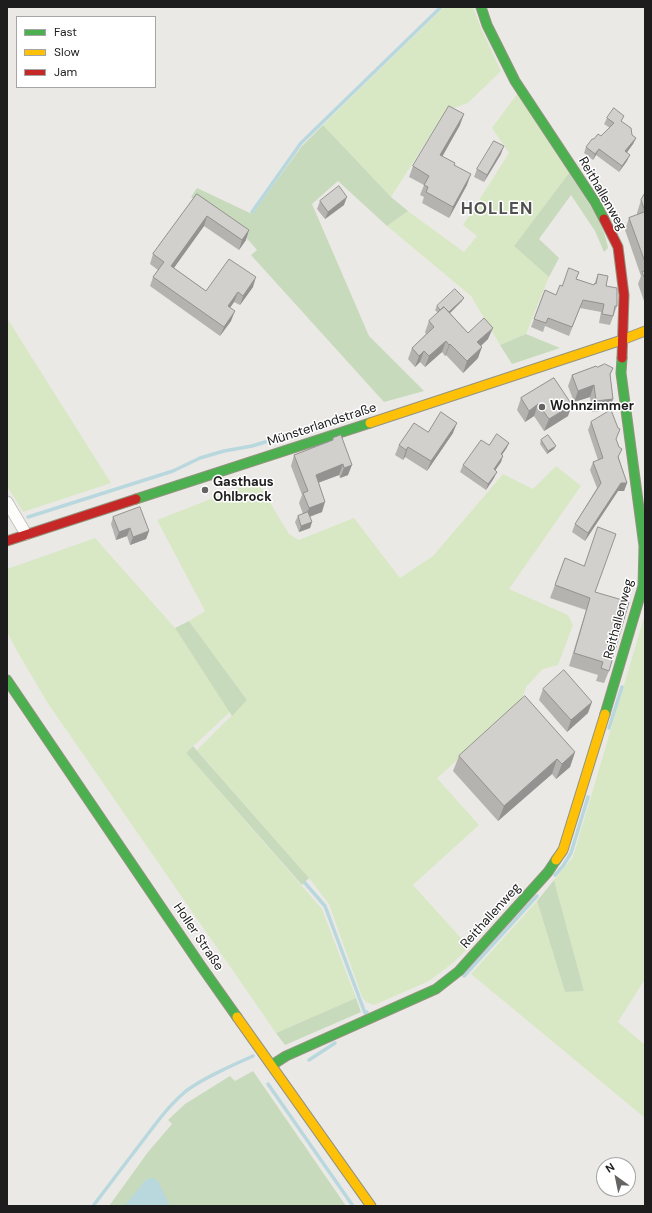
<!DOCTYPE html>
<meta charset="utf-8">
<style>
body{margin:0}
#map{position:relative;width:652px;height:1213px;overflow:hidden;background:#ebe9e6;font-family:"DM Sans",sans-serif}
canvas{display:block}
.frame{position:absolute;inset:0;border:8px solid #1d1d1d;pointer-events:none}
.legend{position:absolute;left:16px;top:16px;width:140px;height:72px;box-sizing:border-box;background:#fff;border:1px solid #a5a5a5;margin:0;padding:5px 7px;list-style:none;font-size:12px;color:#1d1d1d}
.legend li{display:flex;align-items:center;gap:8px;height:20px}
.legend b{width:20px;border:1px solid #a5a5a5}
.north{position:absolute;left:596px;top:1157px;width:40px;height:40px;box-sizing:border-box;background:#fff;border:1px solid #a5a5a5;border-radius:50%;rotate:327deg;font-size:11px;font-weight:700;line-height:16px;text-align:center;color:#1d1d1d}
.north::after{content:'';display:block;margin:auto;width:14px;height:18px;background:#656463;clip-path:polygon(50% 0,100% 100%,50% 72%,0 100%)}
</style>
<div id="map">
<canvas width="652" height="1213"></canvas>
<div class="frame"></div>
<ul class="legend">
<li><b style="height:5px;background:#4caf50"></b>Fast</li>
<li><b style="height:5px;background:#ffc107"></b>Slow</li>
<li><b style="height:5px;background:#c62828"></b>Jam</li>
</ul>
<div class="north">N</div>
</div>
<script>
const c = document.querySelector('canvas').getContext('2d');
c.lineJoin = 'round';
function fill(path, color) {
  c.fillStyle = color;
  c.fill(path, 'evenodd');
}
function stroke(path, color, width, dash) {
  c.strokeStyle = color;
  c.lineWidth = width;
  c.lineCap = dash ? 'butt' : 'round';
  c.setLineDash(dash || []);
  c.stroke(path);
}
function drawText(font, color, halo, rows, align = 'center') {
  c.font = font + ' "DM Sans",sans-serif';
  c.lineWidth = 3;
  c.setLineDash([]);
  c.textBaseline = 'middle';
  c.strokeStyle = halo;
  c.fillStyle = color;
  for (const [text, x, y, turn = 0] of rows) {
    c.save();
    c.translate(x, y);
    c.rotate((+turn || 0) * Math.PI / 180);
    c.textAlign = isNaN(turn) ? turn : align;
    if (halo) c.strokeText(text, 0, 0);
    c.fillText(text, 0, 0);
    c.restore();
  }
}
fill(new Path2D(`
 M444,7H473L481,28L501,71L468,103L446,111L391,197L323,125Z
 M517,94L569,173L514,246L549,277L526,334L500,345L471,296L387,226L408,211L464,252L477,236L463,225L509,153L492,128Z
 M7,318L111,483L23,512L7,486Z
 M556,466L581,486L509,589L568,615L573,625L558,665L543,669L526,687L520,705L437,778L479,825L413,885L469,947L453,963L429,981L374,1005L366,1002L362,997L329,904L309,878L197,750L247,700L189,621L205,611L157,520L257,481L289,534L299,540L354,518L400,578L433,556L503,474L533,489Z
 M95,538L175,628L230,712L186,753L322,909L356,998L276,1033L47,702L17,651L7,632V569Z
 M645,614V979L618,1022L645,1045V1118L471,974L537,901L565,992L584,991L554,880L573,857Z`), '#d8e8c4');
fill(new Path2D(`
 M323,125L391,197L408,211L387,226L338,181L312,204L369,336L424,391L384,402L251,255L257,250L243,234L191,197L197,188L252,214L302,146Z
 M569,173C583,195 604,222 608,248L604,252L595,231L571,195L539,239L559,258L549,277L514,246Z
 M526,334L560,348L512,364L500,345Z
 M189,621L247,700L232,716L175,628Z
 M193,746L309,878L302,885L186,753Z
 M554,880L584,991L565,992L537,901Z
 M356,998L361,1012L285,1045L276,1033Z
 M253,1071L346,1206H109L148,1152L172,1124L168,1120L185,1104L230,1076L235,1081Z`), '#c7dabb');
fill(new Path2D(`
 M153,1178L158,1181L170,1206H124L147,1179Z`), '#b9d8de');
stroke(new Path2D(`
 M252,212L301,143L441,7
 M28,517L173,471L200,458L224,451L252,446L371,410
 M609,728L622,687
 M555,875L563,866L571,853L588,797
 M305,883L325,906L365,1013L367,1012
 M464,976L537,896
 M309,1060L335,1043
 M268,1084L353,1206
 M93,1206L154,1126C163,1114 174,1101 186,1091C205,1077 231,1066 253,1056`), '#b9d8de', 3.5);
const street = new Path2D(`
 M7,502L26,534`);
const fast = new Path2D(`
 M481,7L487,25L515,81L595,202L604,219
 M136,499L370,423
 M7,680L201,966L237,1017
 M605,714L643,586L644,546L621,373L622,358
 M272,1065L286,1056L436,989L459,971L548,872L556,860`);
const slow = new Path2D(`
 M370,423L622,340L645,331
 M556,860L563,850L605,714
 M237,1017L371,1206`);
const jam = new Path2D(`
 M604,219L618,247L624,295L622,358
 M7,541L136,499`);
stroke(street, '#c4c3c2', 13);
stroke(fast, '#93947e', 11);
stroke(slow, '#93947e', 11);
stroke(jam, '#93947e', 11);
stroke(street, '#fcfcfb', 11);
stroke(fast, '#4caf50', 9);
stroke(slow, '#ffc107', 9);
stroke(jam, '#c62828', 9);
fill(new Path2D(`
 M607,118L622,122L632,135L636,138L633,144L627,152V161L619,172L596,155L593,160L584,153L586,147L594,139L601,136L610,128L604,124Z
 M460,125L442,156L455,165L467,185L449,218L422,203L424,197L420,195L424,185L409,177L413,166Z
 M501,154L484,182L474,177L477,169Z
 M645,193V300L644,301L638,284L641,276L625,230L629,218L637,215V213L641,200Z
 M197,194L246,240L239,250L204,226L174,268L206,291L253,287L240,305L234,302L230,308L231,321L220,336L150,286L153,277L158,270L150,264L153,254Z
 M320,201L344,205L325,219L317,209Z
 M598,274L606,286L617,306L610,325L599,323L601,312L580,308L569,336L545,326L543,332L531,327L545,290L556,295L562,286L576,279L594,285Z
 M462,301L450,313L468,333L488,339L481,346L478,358L463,373L446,355L445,356L442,352L425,367L420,362L415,367L408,359L412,348L426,334L425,332L429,321L438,313L435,310L437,306Z
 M597,367L613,368L610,376L613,399L609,410L592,412L590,397L574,402L568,386L572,375Z
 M554,378L568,416L544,431L534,416L525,422L517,410L521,398Z
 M591,422L618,428L616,439L619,458L627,483L624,491H618L585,541L572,532L575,524L597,488L590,470L593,462L598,460L588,430Z
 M428,432L453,433L427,471L405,457L403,460L395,455L399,445Z
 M333,438L348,475L340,478L339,475L318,483L322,512L310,517L312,522L310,528L299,532L295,522L298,516L303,514L299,503L302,495L291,466L294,455L332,441Z
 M541,440L554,449L547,454L540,444Z
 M509,443L506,449L502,455L501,462L495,471L494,478L486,490L460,472L463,465L489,445Z
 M113,517L149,531L146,539L130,545L127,536L116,540L111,524Z
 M565,558L595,592L609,671L604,683L596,681L598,675L569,666L586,610L550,598Z
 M543,689L588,713L567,732L539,700Z
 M575,752L570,767L556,779L552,774L498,821L453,771L459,756Z`), '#b5b3b0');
fill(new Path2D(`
 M464,114L460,125L437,166L440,155Z
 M636,138L633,144L623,158L625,151Z
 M504,146L501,154L484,182L487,175Z
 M599,149L596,155L593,160L595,154Z
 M630,155L627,161L619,172L622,166Z
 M471,174L467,185L449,218L453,207Z
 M347,197L344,205L325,219L328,212Z
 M207,216L204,226L168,276L171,266Z
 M249,230L246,240L239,250L242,240Z
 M256,277L253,287L240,305L243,296Z
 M238,292L234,302L224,316L228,306Z
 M464,298L462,301L444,319L445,315Z
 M235,311L231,321L220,336L224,327Z
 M493,328L488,339L473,353L477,342Z
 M446,341L442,352L425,367L429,356Z
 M450,344L446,355L445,356L449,345Z
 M482,347L478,358L463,373L467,361Z
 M424,351L420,362L415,367L419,356Z
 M594,385L590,397L574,402L578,391Z
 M613,399L609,410L592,412L596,401Z
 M538,404L534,416L525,422L529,411Z
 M572,405L568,416L544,431L549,419Z
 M457,423L453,433L427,471L431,461Z
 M509,443L506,449L498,460L501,454Z
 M556,446L554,449L547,454L548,451Z
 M408,447L405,457L403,460L406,450Z
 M503,456L501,462L491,476L494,469Z
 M343,464L339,475L312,485L316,475Z
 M352,465L348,475L340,478L344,468Z
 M497,472L494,478L486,490L488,484Z
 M621,483H627L624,491H618L585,541L588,533Z
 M325,502L322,512L305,518L309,508Z
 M312,522L310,528L299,532L301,526Z
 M130,528L127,536L116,540L119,532Z
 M149,531L146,539L130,545L133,537Z
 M592,702L588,713L567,732L571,720Z
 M575,752L570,767L556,779L562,764Z
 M557,759L552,774L498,821L504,806Z`), '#939290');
const building = new Path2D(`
 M449,106L464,114L440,155L455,163L454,165L471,174L453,207L426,192L428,187L424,185L429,176L413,166Z
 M614,108L624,116L621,121L631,128L632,135L636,138L625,151L630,155L622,166L599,149L595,154L586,147L592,139H594L598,134L601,136L614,123L607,118Z
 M494,141L504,146L487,175L477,169Z
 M339,186L347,197L328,212L320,201Z
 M645,193V211L641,200Z
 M197,194L249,230L242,240L207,216L171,266L206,291L229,259L256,277L243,296L238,292L228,306L235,311L224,327L153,277L164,262L153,254Z
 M645,212V262L629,218Z
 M569,268L579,272L576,279L594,285L595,283L596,284L598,274L608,276L606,286L617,288V306H615L613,316L602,314L604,304L583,300L572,327L548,318L546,323L534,319L545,290L556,295L560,285L562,286Z
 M645,271V279L642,272Z
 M455,289L464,298L449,312L444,307L440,310L437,306Z
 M444,307L468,333L484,318L493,328L477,342L482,347L467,361L450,344L449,345L446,341L429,356L424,351L419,356L412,348L434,327L429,321Z
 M605,364L613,368L610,374L613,399L596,401L594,385L578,391L572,375L596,366L597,367Z
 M554,378L572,405L549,419L538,404L529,411L521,398Z
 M611,410L618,428L620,429L616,439L619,447L622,449L618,457L627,483H621L588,533L575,524L601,483L593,462L603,458L591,422Z
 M441,412L457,423L431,461L408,447L406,450L399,445L414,423L428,432Z
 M497,434L509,443L501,454L503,456L494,469L497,472L488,484L463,465L481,440L489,445Z
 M341,435L352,465L344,468L343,464L316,475L325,502L309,508L303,493L308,491L294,455L333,440V438Z
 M548,435L556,446L548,451L541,440Z
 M140,507L149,531L133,537L130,528L119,532L113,517Z
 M308,512L312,522L301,526L298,516Z
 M598,527L616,534L595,592L629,602L609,671L601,668L603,662L574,653L590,598L555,585L565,558L584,566Z
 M564,670L592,702L571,720L543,689Z
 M525,696L575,752L562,764L557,759L504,806L459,756Z`);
fill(building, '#d2d0cd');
stroke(building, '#939290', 1);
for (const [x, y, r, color] of [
 [542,407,4,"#656463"],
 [205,490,4,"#656463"]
]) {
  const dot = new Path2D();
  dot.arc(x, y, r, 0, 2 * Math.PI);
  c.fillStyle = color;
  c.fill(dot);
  stroke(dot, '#fff', 1.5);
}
drawText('13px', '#1d1d1d', '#fff', [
 ["Reithallenweg",602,194,60],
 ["Münsterlandstraße",322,425,-18],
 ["Reithallenweg",619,619,-75],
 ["Reithallenweg",491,916,-48],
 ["Holler Straße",198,937,56]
]);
drawText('bold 13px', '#1d1d1d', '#fff', [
 ["Wohnzimmer",550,407],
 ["Gasthaus",213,483],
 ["Ohlbrock",213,498]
], 'left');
c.letterSpacing = '1px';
drawText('bold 17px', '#505050', '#fff', [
 ["HOLLEN",497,210]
]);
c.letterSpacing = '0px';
</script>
